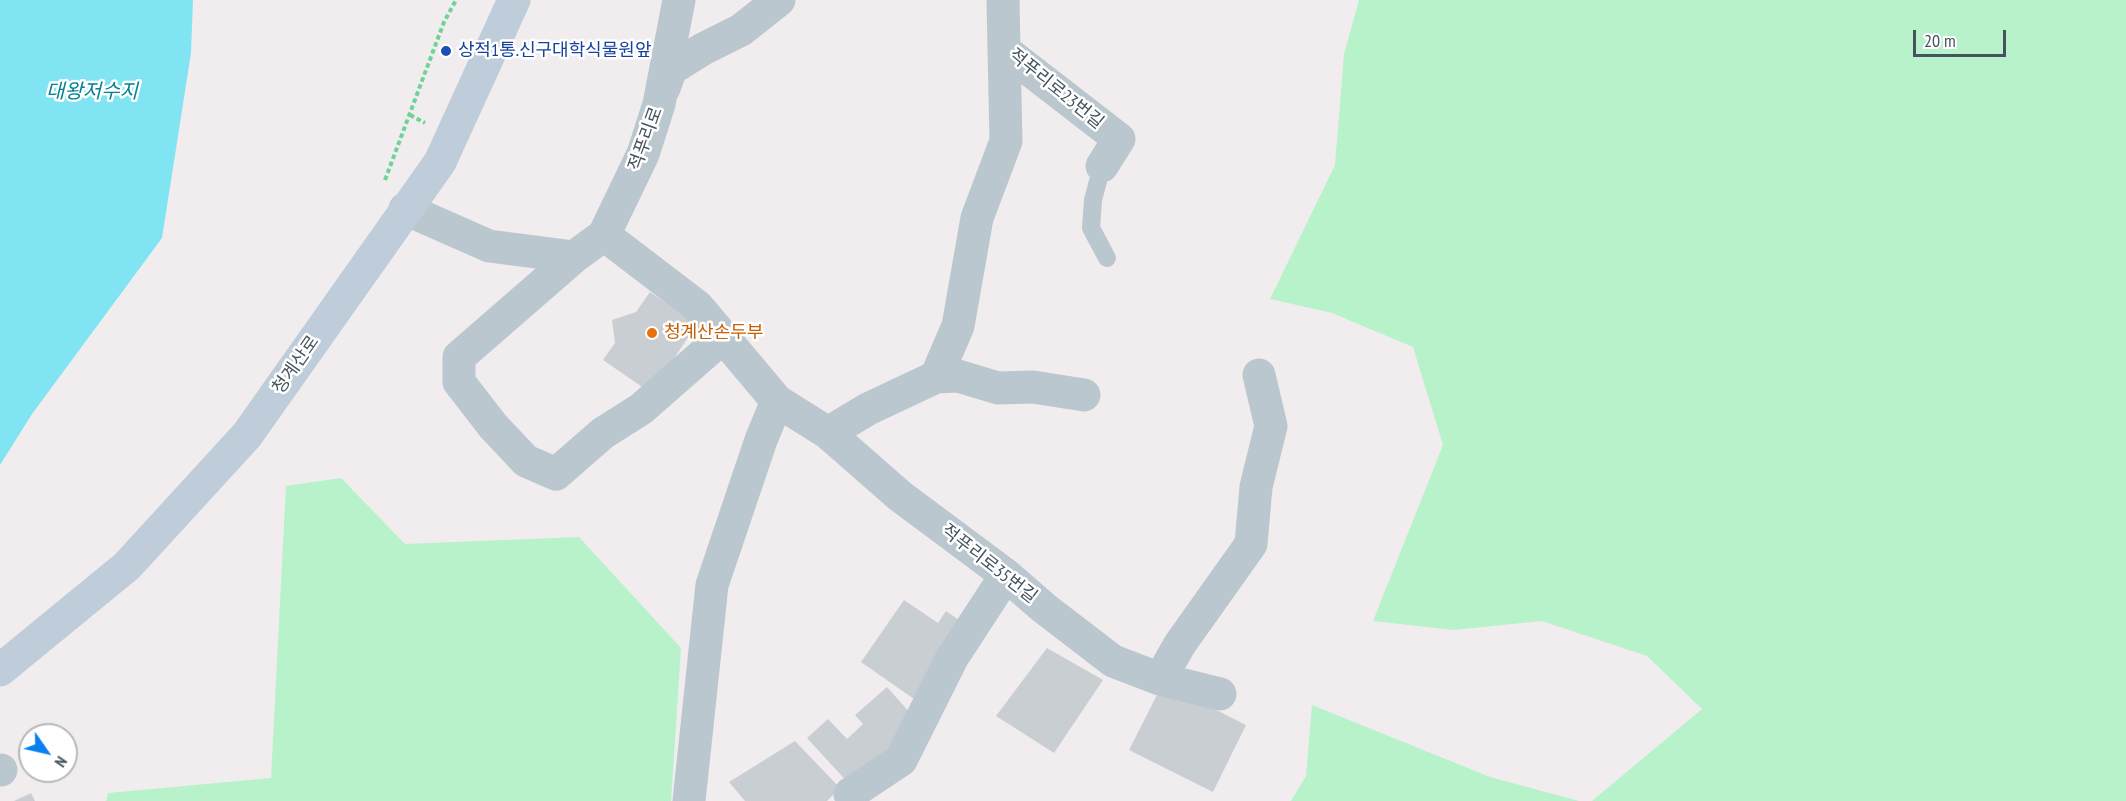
<!DOCTYPE html>
<meta charset="utf-8">
<style>
body{margin:0}
#map{position:relative;width:2126px;height:801px;overflow:hidden;background:#f1edee;font-family:"PT Sans Narrow",sans-serif}
canvas{display:block}
.north{position:absolute;left:18px;top:723px;width:60px;height:60px;box-sizing:border-box;background:#fff;border:2px solid #b4babe;border-radius:50%;rotate:124deg;font-size:16px;font-weight:700;line-height:24px;text-align:center;color:#44535d}
.north::after{content:'';display:block;margin:auto;width:21px;height:27px;background:#0a80ee;clip-path:polygon(50% 0,100% 100%,50% 72%,0 100%)}
.scale{position:absolute;left:1913px;top:30px;width:93px;height:27px;box-sizing:border-box;border:3px solid #44535d;border-top:0;padding-left:8px;font-size:18px;line-height:21px;white-space:nowrap;color:#44535d;-webkit-text-stroke:4px #fff;paint-order:stroke}
</style>
<div id="map">
<canvas width="2126" height="801"></canvas>
<div class="north">N</div>
<div class="scale">20 m</div>
</div>
<script>
const c = document.querySelector('canvas').getContext('2d');
c.lineJoin = 'round';
function fill(path, color) {
  c.fillStyle = color;
  c.fill(path, 'evenodd');
}
function stroke(path, color, width, dash) {
  c.strokeStyle = color;
  c.lineWidth = width;
  c.lineCap = dash ? 'butt' : 'round';
  c.setLineDash(dash || []);
  c.stroke(path);
}
function drawText(font, color, halo, rows, align = 'center') {
  c.font = font + ' "PT Sans Narrow","Noto Sans KR",sans-serif';
  c.lineWidth = 5;
  c.setLineDash([]);
  c.textBaseline = 'middle';
  c.strokeStyle = halo;
  c.fillStyle = color;
  for (const [text, x, y, turn = 0] of rows) {
    c.save();
    c.translate(x, y);
    c.rotate((+turn || 0) * Math.PI / 180);
    c.textAlign = isNaN(turn) ? turn : align;
    if (halo) c.strokeText(text, 0, 0);
    c.fillText(text, 0, 0);
    c.restore();
  }
}
fill(new Path2D(`
 M1359,0H2126V801H1592L1702,709L1647,656L1542,621L1453,630L1373,621L1443,445L1413,347L1332,313L1270,299L1335,165L1344,54Z
 M341,478L405,544L579,537L681,648L671,801H106L108,793L271,778L286,486Z
 M1312,705L1490,777L1579,801H1291L1306,776Z`), '#b8f2ca');
fill(new Path2D(`
 M0,0H193L191,53L162,238L32,414L0,465Z`), '#81e4f3');
fill(new Path2D(`
 M650,292L697,324L651,393L603,360L615,343L612,320L636,312Z
 M904,600L938,623L946,611L965,624L914,699L861,662Z
 M1047,648L1103,680L1054,753L996,716Z
 M1163,683L1246,725L1213,792L1129,750Z
 M887,687L920,724L851,786L807,738L828,719L847,739L863,724L855,715Z
 M795,741L840,788L827,801H745L729,782Z
 M31,793L35,801H14Z`), '#c9ced3');
stroke(new Path2D(`
 M410,115L425,123
 M385,180L444,22L456,0`), '#6dd399', 4, [4.5, 3]);
stroke(new Path2D(`
 M1102,166L1093,200L1091,228L1107,258`), '#bac7ce', 18);
stroke(new Path2D(`
 M1003,0L1004,50L1119,139L1102,166
 M664,88L671,69L703,49L741,30L779,0
 M405,209L489,246L574,257L604,235L643,154L659,104L679,0
 M604,235L697,306L777,401L828,433L900,496L1006,575L1044,608L1113,661L1160,679L1220,694
 M574,257L459,357V382L493,426L526,461L556,474L603,433L641,409L722,338
 M936,377L958,326L977,218L1006,141L1004,50
 M828,433L868,409L936,377L958,376L998,388L1033,387L1084,395
 M1160,679L1180,644L1251,544L1256,487L1271,426L1259,375
 M0,770H1
 M850,794L901,760L952,658L1006,575
 M689,801L712,585L761,440L777,401`), '#bac7ce', 33);
stroke(new Path2D(`
 M0,670L127,566L247,435L440,162L514,0`), '#becdd9', 33);
for (const [x, y, r, color] of [
 [446,51,6,"#1a4fb4"],
 [652,333,6,"#e8710a"]
]) {
  const dot = new Path2D();
  dot.arc(x, y, r, 0, 2 * Math.PI);
  c.fillStyle = color;
  c.fill(dot);
  stroke(dot, '#fff', 2);
}
drawText('18px', '#164399', '#fff', [
 ["상적1통.신구대학식물원앞",458,51]
], 'left');
drawText('18px', '#44535d', '#fff', [
 ["적푸리로23번길",1056,89,39],
 ["적푸리로",646,139,-70],
 ["청계산로",296,365,-55],
 ["적푸리로35번길",989,564,38]
]);
drawText('18px', '#c56008', '#fff', [
 ["청계산손두부",664,333]
], 'left');
drawText('italic 20px', '#038093', '#fff', [
 ["대왕저수지",92,92]
]);
</script>
